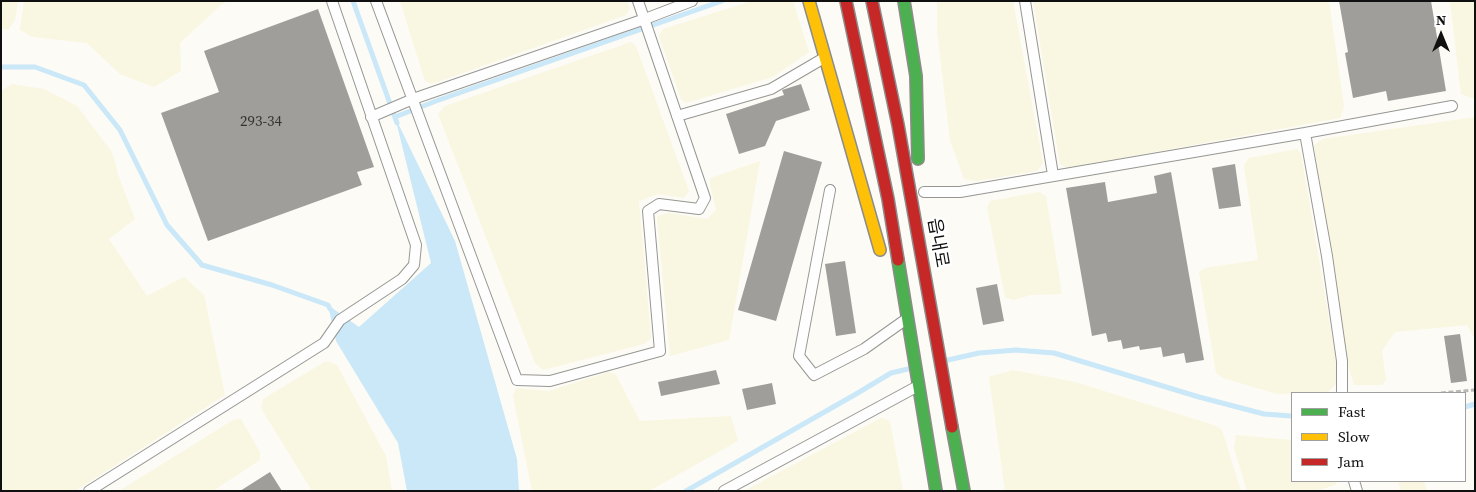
<!DOCTYPE html>
<meta charset="utf-8">
<style>
body{margin:0}
#map{position:relative;width:1476px;height:492px;overflow:hidden;background:#fcfbf5;font-family:"Source Serif 4",serif}
canvas{display:block}
.frame{position:absolute;inset:0;border:2px solid #101010;pointer-events:none}
.legend{position:absolute;left:1291px;top:392px;width:175px;height:90px;box-sizing:border-box;background:#fff;border:1px solid #9f9f9f;margin:0;padding:6px 9px;list-style:none;font-size:15px;color:#101010}
.legend li{display:flex;align-items:center;gap:10px;height:25px}
.legend b{width:25px;border:1px solid #9f9f9f}
.north{position:absolute;left:1416px;top:10px;width:50px;height:50px;-webkit-text-stroke:4px #fff;paint-order:stroke;rotate:0deg;font-size:14px;font-weight:700;line-height:20px;text-align:center;color:#101010}
.north::after{content:'';display:block;margin:auto;width:18px;height:22px;background:#101010;clip-path:polygon(50% 0,100% 100%,50% 72%,0 100%)}
</style>
<div id="map">
<canvas width="1476" height="492"></canvas>
<div class="frame"></div>
<ul class="legend">
<li><b style="height:6px;background:#4caf50"></b>Fast</li>
<li><b style="height:6px;background:#ffc107"></b>Slow</li>
<li><b style="height:6px;background:#c62828"></b>Jam</li>
</ul>
<div class="north">N</div>
</div>
<script>
const c = document.querySelector('canvas').getContext('2d');
c.lineJoin = 'round';
function fill(path, color) {
  c.fillStyle = color;
  c.fill(path, 'evenodd');
}
function stroke(path, color, width, dash) {
  c.strokeStyle = color;
  c.lineWidth = width;
  c.lineCap = dash ? 'butt' : 'round';
  c.setLineDash(dash || []);
  c.stroke(path);
}
function drawText(font, color, halo, rows, align = 'center') {
  c.font = font + ' "Source Serif 4","Noto Sans KR",serif';
  c.lineWidth = 5;
  c.setLineDash([]);
  c.textBaseline = 'middle';
  c.strokeStyle = halo;
  c.fillStyle = color;
  for (const [text, x, y, turn = 0] of rows) {
    c.save();
    c.translate(x, y);
    c.rotate((+turn || 0) * Math.PI / 180);
    c.textAlign = isNaN(turn) ? turn : align;
    if (halo) c.strokeText(text, 0, 0);
    c.fillText(text, 0, 0);
    c.restore();
  }
}
fill(new Path2D(`
 M1,1H18L15,20L8,30L1,28Z
 M24,1H227L221,5L180,43L181,71L154,87L120,74L87,43L33,37L20,30Z
 M400,1H627L630,8L626,15L432,84L425,81Z
 M752,1H793L809,52L773,77L686,103L681,99L659,36L663,29Z
 M937,1H1013L1043,163L1037,171L977,181L964,179L950,140L937,31Z
 M1033,1H1329L1344,107L1340,118L1067,168L1060,164Z
 M1450,1H1475V99L1461,94Z
 M631,42L636,46L689,191L684,198L658,194L639,201L651,338L644,344L543,370L535,363L438,114L445,106Z
 M12,84L44,89L77,106L112,152L119,177L135,219L109,239L147,296L184,277L204,295L225,395L75,491H1V91Z
 M1475,117V339L1467,325L1395,332L1382,351L1386,380L1382,385H1354L1349,368L1314,145L1323,139Z
 M1297,149L1301,154L1336,360V384L1327,393L1277,394L1223,378L1216,373L1199,272L1205,268L1258,260L1244,165L1249,158Z
 M760,161L729,340L670,356L657,216L669,213L707,219L716,210L710,185V178Z
 M1039,192L1046,196L1062,294L1031,295L1013,300L1005,297L987,207L990,201Z
 M326,361L337,365L386,456L392,491H312L261,408L263,399Z
 M1013,370L1075,382L1214,425L1222,430L1241,491H1005L989,377Z
 M609,372L616,375L640,421L731,416L738,441L649,491H532L513,396L516,388L549,391Z
 M881,418L890,421L903,491H744Z
 M241,419L260,452V460L213,491H119L233,420Z
 M1236,435L1292,440V481H1338L1335,485L1316,491H1247L1234,448Z
 M1398,481H1424L1427,491H1401Z`), '#f9f7e1');
fill(new Path2D(`
 M395,117L455,241L517,459L519,491H407L398,443L336,341L328,305L359,327L431,263Z`), '#cae8f8');
stroke(new Path2D(`
 M353,1L397,123
 M1,67H35L84,85L120,130L167,225L202,265L272,285L328,305L330,309
 M395,117L436,101L722,1
 M948,360L979,353L1016,350L1054,353L1199,397L1264,414L1292,416
 M1465,407L1475,404
 M686,491L856,394L891,373L908,369`), '#cae8f8', 5);
fill(new Path2D(`
 M1339,1H1431L1446,91L1388,101L1386,91L1353,98L1345,53L1348,52Z
 M318,9L374,167L357,172L362,185L208,241L161,113L219,92L204,51Z
 M801,84L810,110L776,121L765,146L739,154L726,114L784,95L782,90Z
 M784,151L822,162L776,321L738,310Z
 M1235,164L1241,206L1219,209L1212,168Z
 M1171,172L1204,360L1186,363L1184,353L1163,357L1161,347L1140,350L1139,346L1123,349L1121,340L1108,342L1106,333L1092,336L1066,188L1105,182L1108,202L1157,193L1154,176Z
 M845,261L856,333L836,336L825,264Z
 M997,284L1004,321L983,325L976,288Z
 M1460,334L1467,381L1451,383L1444,336Z
 M716,370L720,384L661,396L658,382Z
 M772,383L776,404L747,410L742,389Z
 M270,472L282,491H240Z`), '#a09e9a');
const lane = new Path2D(`
 M376,1L517,380L550,381L660,351L648,211L659,204L699,209L705,198L638,1
 M1025,1L1053,175
 M677,116L771,89L824,58
 M371,117L413,99L645,19L692,1
 M1305,133L1327,256L1342,361V393
 M830,190L799,356L814,375L864,349L905,320
 M924,192H960L1305,133L1452,106
 M1354,481L1357,491
 M89,491L324,343L340,320L402,279L414,265L416,245L332,1
 M724,491L918,386`);
const fast = new Path2D(`
 M904,1L916,76L918,159
 M898,260L936,491
 M952,427L964,491`);
const slow = new Path2D(`
 M809,1L880,250`);
const jam = new Path2D(`
 M846,1L888,199L898,260
 M872,1L898,125L952,427`);
stroke(lane, '#969693', 12);
stroke(fast, '#8d8c8a', 14);
stroke(slow, '#8d8c8a', 14);
stroke(jam, '#8d8c8a', 14);
stroke(new Path2D(`
 M1441,393L1475,390`), '#b9b9b8', 3, [5, 2.5]);
stroke(lane, '#fffefe', 10);
stroke(fast, '#4caf50', 11);
stroke(slow, '#ffc107', 11);
stroke(jam, '#c62828', 11);
drawText('15px', '#343432', null, [
 ["293-34",261,122]
]);
drawText('18px', '#101010', '#fff', [
 ["읍내로",937,243,80]
]);
</script>
